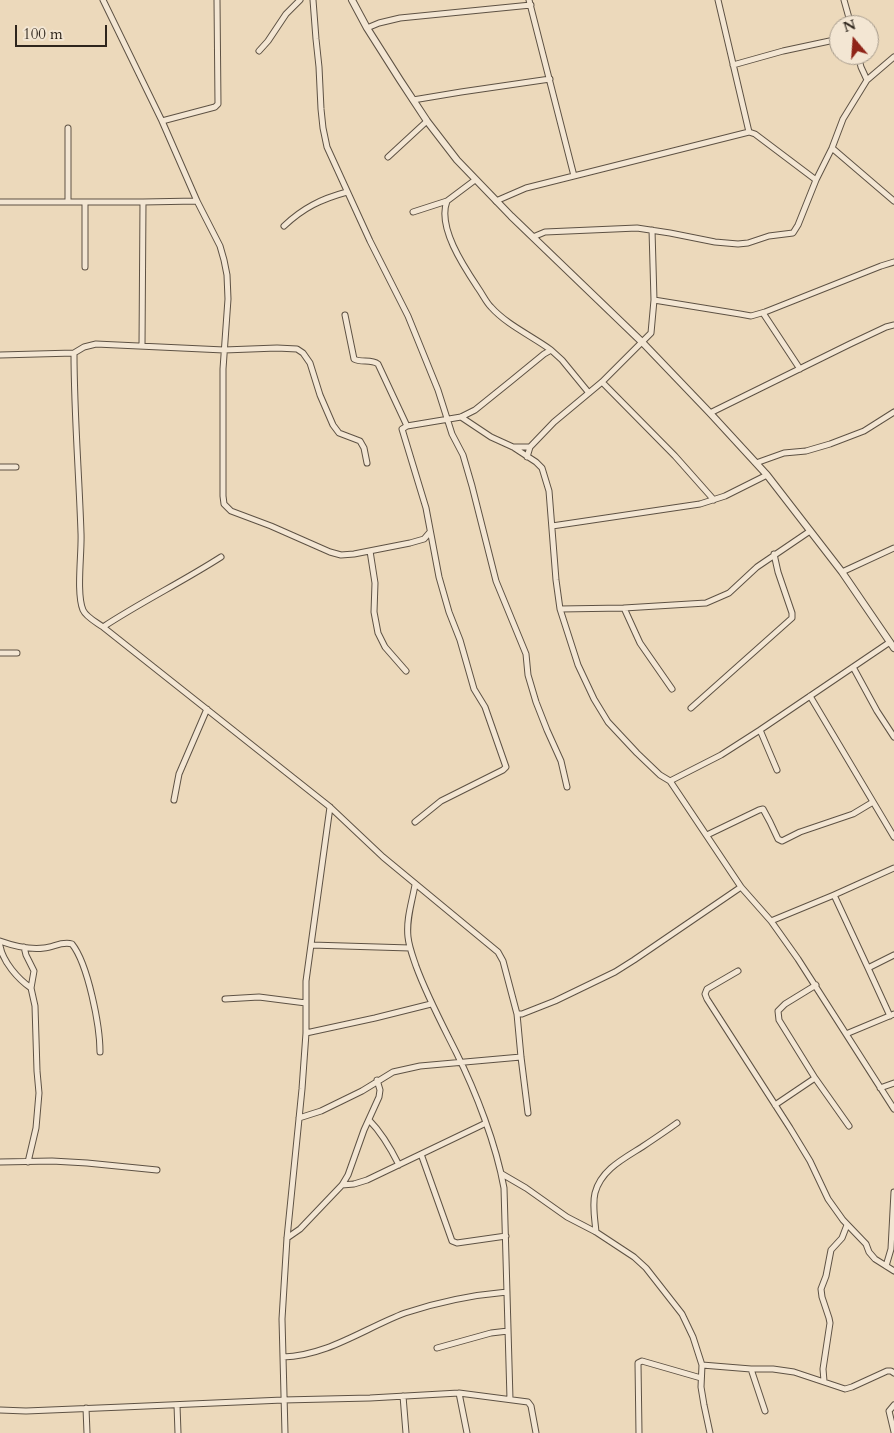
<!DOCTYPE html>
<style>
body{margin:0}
#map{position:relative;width:894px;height:1433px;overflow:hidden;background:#ecd9bb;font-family:Cardo,serif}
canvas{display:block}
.north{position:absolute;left:829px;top:15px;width:50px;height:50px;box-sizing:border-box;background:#f3e6d3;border:1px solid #a4998a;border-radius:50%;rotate:342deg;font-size:14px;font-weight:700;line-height:20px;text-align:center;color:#2e251c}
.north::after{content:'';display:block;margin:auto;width:18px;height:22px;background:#8f2418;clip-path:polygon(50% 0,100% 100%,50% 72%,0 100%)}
.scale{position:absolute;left:15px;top:25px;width:92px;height:22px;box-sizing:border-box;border:2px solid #2e251c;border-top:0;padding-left:6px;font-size:15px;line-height:18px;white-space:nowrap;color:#2e251c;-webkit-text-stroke:4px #f3e6d3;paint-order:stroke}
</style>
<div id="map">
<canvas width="894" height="1433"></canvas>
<div class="north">N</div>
<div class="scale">100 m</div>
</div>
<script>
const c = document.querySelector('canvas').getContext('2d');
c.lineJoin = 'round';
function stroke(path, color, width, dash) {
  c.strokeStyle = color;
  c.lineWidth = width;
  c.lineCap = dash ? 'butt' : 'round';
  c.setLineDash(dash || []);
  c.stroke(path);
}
const minor = new Path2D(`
 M103,0L162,121L197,201L220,246L224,260L227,275L228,299L223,369V496L224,504L231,511L271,526L330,552L341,555L354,554L410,543L424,539L430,532
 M313,0L316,39L319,67L321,109L323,128L327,147L370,241L408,316L438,390L452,434L463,455L472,486L496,581L526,654L528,675L536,702L547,730L561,761L567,787
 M529,0L574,176
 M718,0L749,132
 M844,0L851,25
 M367,28L379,23L400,18L531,5
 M259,51L268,41L286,14L300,0
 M858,55L861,67L867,80
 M733,65L783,51L839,39
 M413,100L461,92L550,79
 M162,121L215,107L218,104L217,0
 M832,148L894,201
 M388,157L427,121
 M475,180L447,201C437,227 464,267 478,288C483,295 486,302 491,307C507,325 532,336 551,350
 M496,201L526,188L749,132L755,134L816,180
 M0,202H143L197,201
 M68,202V128
 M85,202V267
 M413,212L447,201
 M284,226C303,208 321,199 347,192
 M533,237L545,232L637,228L670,233L715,242L738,244L748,243L769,236L793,233L798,225L816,180L832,148L843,119L867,80L894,57
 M654,300L740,314L751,316L765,312L881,266L894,262
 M763,313L800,369
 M345,315L354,359C361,363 371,359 378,364L407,426
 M142,346L143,202
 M74,353C74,413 79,473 81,533C82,552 76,593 83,610C86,617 96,622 103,627L330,807L383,857L498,952L503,961L517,1014L521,1057L528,1113
 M0,355L74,353L84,347L96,344L224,350L277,348L297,349L303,353L310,363L320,395L333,425L339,433L360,441L364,448L367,463
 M602,382L675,456L714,500
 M710,413L850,344L886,327L894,325
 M461,417L491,437L513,447L536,462L542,468L549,491L556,580L560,609L578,665L594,699L608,722L637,753L660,775L670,781L721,755L760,730L890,642
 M513,447H530
 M527,457L530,447L554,422L602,382L651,333L654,300L652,230
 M756,463L784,453L806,451L830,444L864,431L894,412
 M0,467H16
 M552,526L700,504L725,496L767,475
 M370,551L375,583L374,612L378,633L385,647L406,671
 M842,572L894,548
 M624,608L706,603L729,593L757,567L810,531
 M560,609L624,608L640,643L672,689
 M103,627C141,602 182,582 221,557
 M0,653H17
 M853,667L877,711L894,737
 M810,696L894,837
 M691,708L792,618V613L778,572L774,554
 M760,730L777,770
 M670,781L741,887L771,921L798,959L894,1109
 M174,800L179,774L207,709
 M415,822L441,801L503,770L506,767L485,707L474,689L460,640L449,612L439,577L426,508L402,429L407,426L461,417L475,410L511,381L544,354L551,350L562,360L589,393
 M707,835L759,810L763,809L770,822L778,839L782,841L800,832L853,814L873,802
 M415,885C412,902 406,919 408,937C409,947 413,957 416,966C427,996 442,1024 456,1052C476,1092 496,1144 504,1188L510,1399
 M834,895L868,968L894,955
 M771,921L834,895L894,868
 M0,941C14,946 29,950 44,948C54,947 62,941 72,944C88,964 100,1026 100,1052
 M311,945L410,948
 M0,946C3,962 18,979 31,988
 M24,947L26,955L34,971L31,988L35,1006L37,1071L39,1093L36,1128L28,1162
 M868,968L890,1016
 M738,971L707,989L705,994L707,999L790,1128L810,1161L828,1199L843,1220L866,1244L869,1252L875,1259L894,1271
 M225,999L259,997L306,1003
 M517,1014H522L555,1001L615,972L634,960L741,887
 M306,1033L375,1018L431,1004
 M846,1034L894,1014
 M815,1078L849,1126
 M880,1088L894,1083
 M775,1105L815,1078L779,1020L778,1011L785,1004L816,985
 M299,1118L321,1111L362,1091L393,1072L420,1066L521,1057
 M369,1120C382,1133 391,1149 399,1165
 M421,1154L452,1241L457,1243L506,1236
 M0,1162L52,1161L87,1163L157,1170
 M502,1174L526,1188L567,1217L596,1232L634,1257L646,1268L682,1314L693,1337L702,1365L701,1387L704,1405L710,1433
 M342,1185L354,1184L367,1180L486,1123
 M596,1232C595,1220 592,1205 595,1193C601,1170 623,1159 642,1147C654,1139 666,1131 677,1123
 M287,1238L300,1229L342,1185L348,1175L364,1130L379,1097L380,1090L377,1080
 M886,1266L891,1249L894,1192
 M437,1348L491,1333L508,1331
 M283,1357C327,1356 365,1328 405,1313C438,1302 473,1295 507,1292
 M702,1365L751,1369H773L794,1372L845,1389L852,1387L887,1371H891L894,1373
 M751,1369L765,1411
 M824,1381L823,1369L830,1323L829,1318L822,1297L821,1289L826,1276L831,1250L842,1238L847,1225
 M459,1393L467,1433
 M403,1396L406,1433
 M177,1405L178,1433
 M894,1405L889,1411L894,1432
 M86,1408L87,1433
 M0,1410L26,1411L123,1407L283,1400L370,1398L459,1393L528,1402L531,1406L536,1433
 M285,1433L282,1319L287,1238L302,1089L306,1033V981L330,807
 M639,1433L638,1363L642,1361L701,1378`);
const tertiary = new Path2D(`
 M352,0L367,28L400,80L427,121L457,160L511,216L643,343L710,413L767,475L842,572L894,648`);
stroke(minor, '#5e5244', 7);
stroke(tertiary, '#5e5244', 8);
stroke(minor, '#f3e6d3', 5);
stroke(tertiary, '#f3e6d3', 6);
</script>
